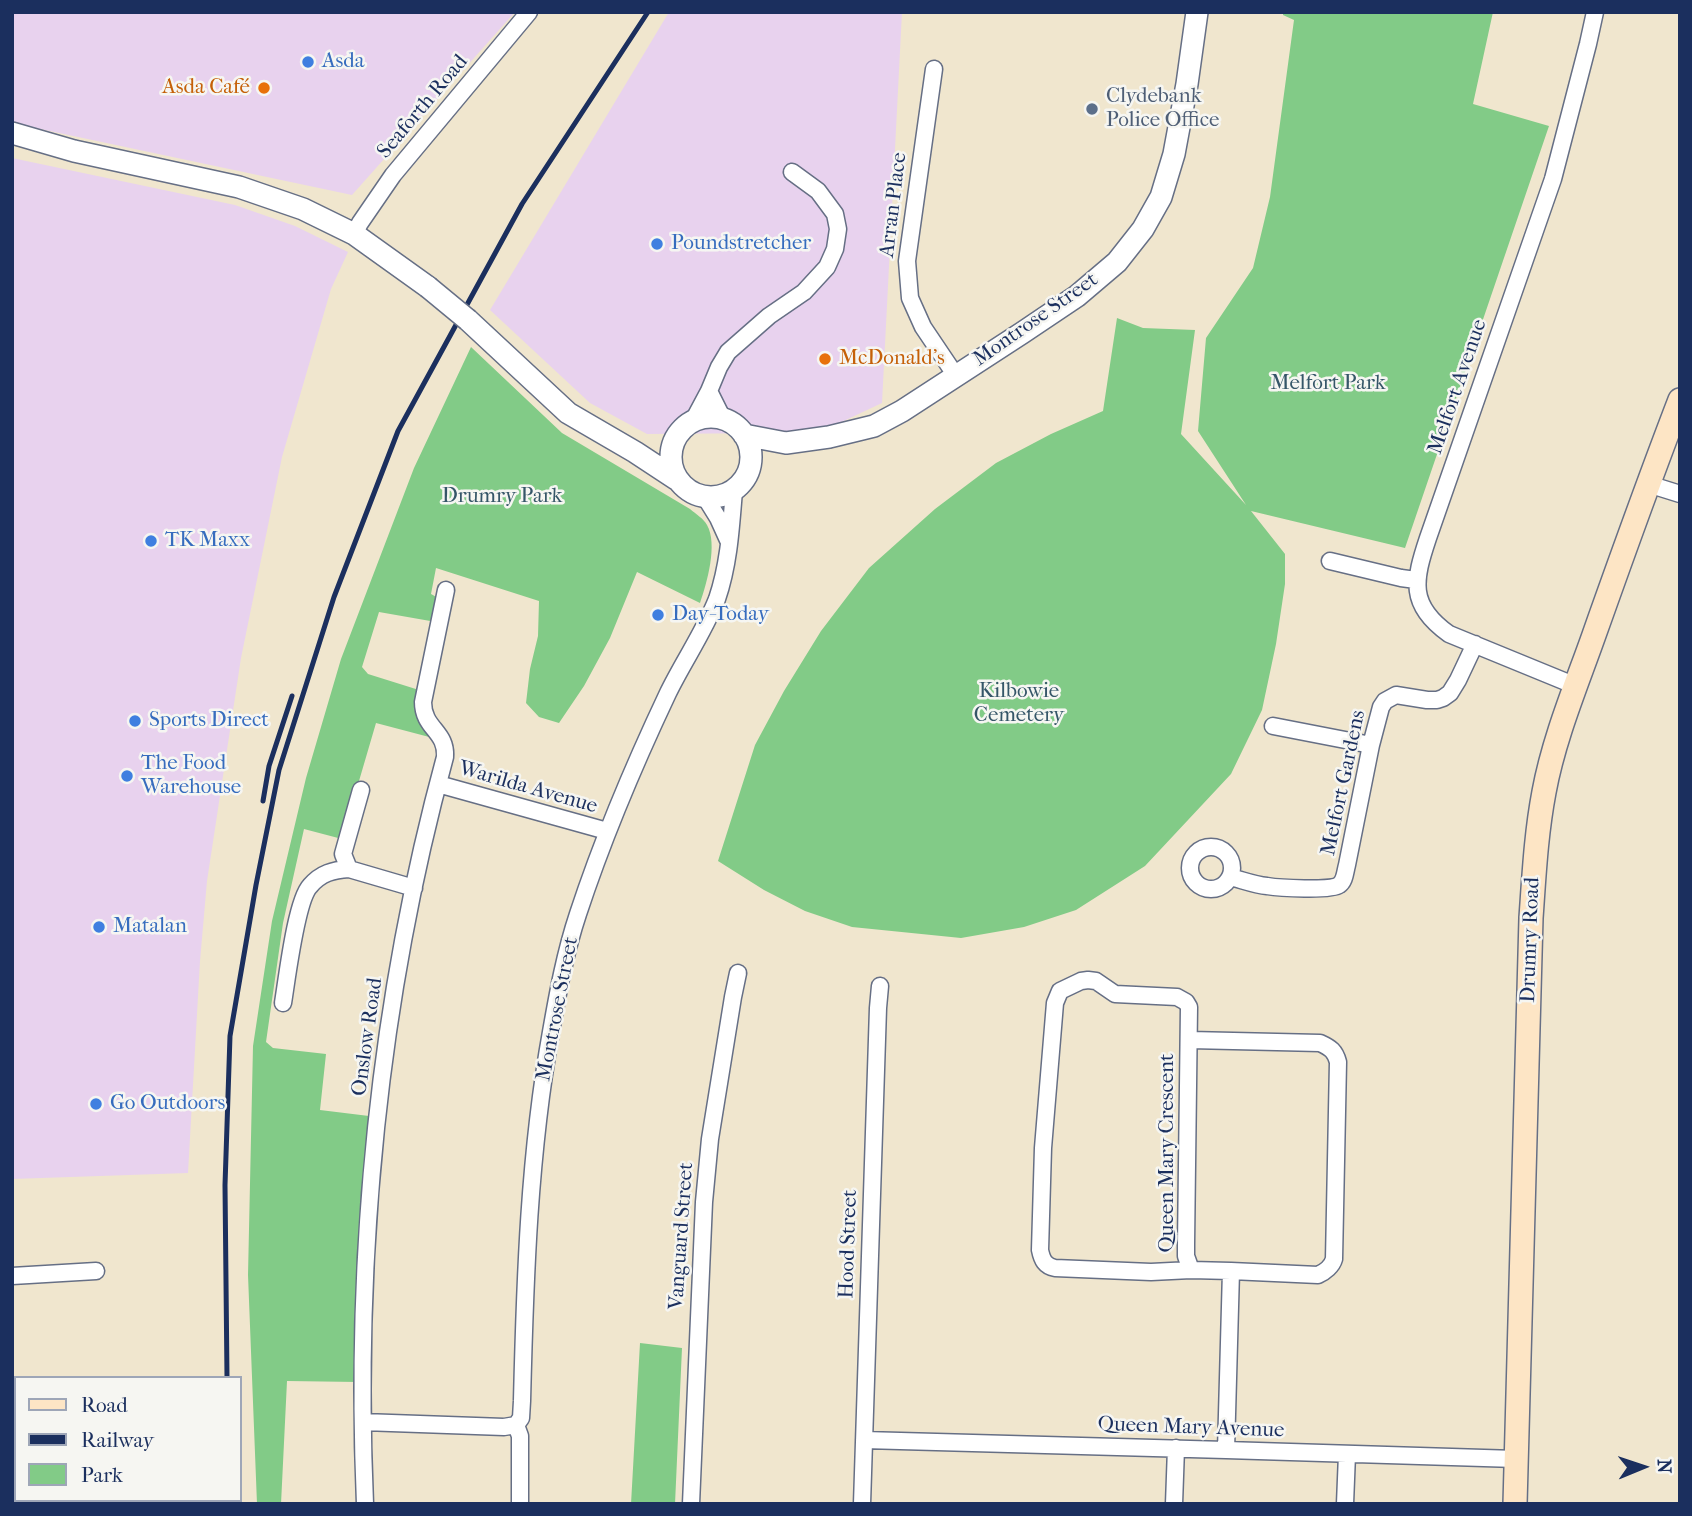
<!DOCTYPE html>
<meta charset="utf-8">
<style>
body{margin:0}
#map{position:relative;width:1692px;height:1516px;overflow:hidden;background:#f0e6ce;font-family:"IM FELL French Canon",serif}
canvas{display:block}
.frame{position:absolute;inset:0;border:14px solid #1b2f5e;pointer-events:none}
.legend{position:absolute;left:14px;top:1376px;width:228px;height:126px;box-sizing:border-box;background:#f6f6f2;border:2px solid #9ea6b7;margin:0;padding:9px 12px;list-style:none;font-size:21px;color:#1b2f5e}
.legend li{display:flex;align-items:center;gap:14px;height:35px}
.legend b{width:35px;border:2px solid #9ea6b7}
.north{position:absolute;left:1608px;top:1432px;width:70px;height:70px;-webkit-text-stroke:5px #f6f6f2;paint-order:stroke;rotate:88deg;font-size:19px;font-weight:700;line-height:28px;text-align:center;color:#1b2f5e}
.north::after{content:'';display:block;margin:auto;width:24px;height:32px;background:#1b2f5e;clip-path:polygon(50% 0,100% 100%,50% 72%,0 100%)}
</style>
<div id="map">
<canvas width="1692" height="1516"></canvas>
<div class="frame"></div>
<ul class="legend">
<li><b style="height:9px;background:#fde5c5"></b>Road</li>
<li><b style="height:9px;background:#1b2f5e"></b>Railway</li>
<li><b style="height:19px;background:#82cb87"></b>Park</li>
</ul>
<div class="north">N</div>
</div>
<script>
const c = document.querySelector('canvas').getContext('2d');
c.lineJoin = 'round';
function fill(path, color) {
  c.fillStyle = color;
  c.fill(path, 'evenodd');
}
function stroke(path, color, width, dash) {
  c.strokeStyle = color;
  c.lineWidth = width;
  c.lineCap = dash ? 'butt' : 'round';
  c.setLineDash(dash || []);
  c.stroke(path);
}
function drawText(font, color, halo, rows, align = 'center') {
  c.font = font + ' "IM FELL French Canon",serif';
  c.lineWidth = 5;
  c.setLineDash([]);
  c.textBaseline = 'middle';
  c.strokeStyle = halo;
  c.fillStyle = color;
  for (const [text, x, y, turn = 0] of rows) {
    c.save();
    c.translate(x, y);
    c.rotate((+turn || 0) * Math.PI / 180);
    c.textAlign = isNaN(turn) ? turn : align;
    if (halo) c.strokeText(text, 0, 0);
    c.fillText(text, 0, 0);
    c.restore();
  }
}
fill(new Path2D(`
 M12,12H515L352,195L12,123Z
 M669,12H902L882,403L833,426L781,433L647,434L590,403L490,310Z
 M12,158L235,205L295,226L348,252L331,289L282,457L241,658L207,881L200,961L188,1173L12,1179Z`), '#e8d2ee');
fill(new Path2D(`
 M1283,12H1493L1473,104L1549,126L1405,548L1251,511L1285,554V584L1276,644L1262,710L1231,774L1145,866L1076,910L1024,927L961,938L852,927L805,911L764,890L718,861L755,745L784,691L821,631L869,568L935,509L996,463L1051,434L1103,411L1117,318L1143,328L1195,330L1181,434L1246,505L1198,431L1206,338L1253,268L1270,197L1294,20L1283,15Z
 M471,347L562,433L690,509C696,514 704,519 707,525C718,544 707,583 700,603L637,572L610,638L584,686L559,723L539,717L526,703L530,669L538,636L539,601L436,568L431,594L440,599L436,622L379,612L362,667L368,674L419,690L433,738L376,723L342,839L304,829L283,923L266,1042L273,1048L326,1054L320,1110L369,1116L358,1382L287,1381L281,1504H257L248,1275L253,1046L272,921L306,778L341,659L414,468Z
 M640,1343L682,1348L675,1504H631Z`), '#82cb87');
const minor = new Path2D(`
 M934,69L907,261L910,298L923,327L956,376
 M354,234L360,223L393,175L529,12
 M709,391L723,419
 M693,421L709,391L719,367L728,352L769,316L804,292L827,267L835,249L838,229L835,214L818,191L792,172
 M1648,484L1680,494
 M705,497L718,518L728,540
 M1330,561L1401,578L1416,580
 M1576,686L1449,634C1408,605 1414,580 1428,538L1553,179L1588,44L1595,12
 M1273,726L1371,745
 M438,784L607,831
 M361,790L343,854L349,869L414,888
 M1190 868a21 21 0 1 1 42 0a21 21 0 1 1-42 0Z
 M1230,877C1242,880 1255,885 1267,886C1279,888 1331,891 1339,885C1345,881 1345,872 1347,865L1371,745L1381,707L1385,701L1396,695L1427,700H1437L1443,698L1450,693L1458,680L1475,644
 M283,1003C287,979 296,901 310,886C321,873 333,870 349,869
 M1190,1040L1320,1043C1331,1048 1335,1051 1338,1062L1334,1259C1332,1266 1325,1272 1318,1275L1231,1271
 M1191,1270L1186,1256V1244L1189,1007L1186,1002L1177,997L1115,994L1096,981L1088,980L1081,981L1060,991L1055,1003L1043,1148L1040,1250C1042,1260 1045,1266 1055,1268L1151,1272L1191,1270L1231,1271L1226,1450
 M12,1276L96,1271
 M363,1422L504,1427L516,1425
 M864,1440L1226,1450L1516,1459
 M12,1463H16
 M365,1504C354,1253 379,999 445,757C447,731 423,729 423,702L446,590
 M520,1504V1436L516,1425L521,1418L522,1401C525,1278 529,1154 551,1032C558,992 565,953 578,914C603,838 634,765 668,693C683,662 704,632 717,599C729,564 731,527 734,490
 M691,1504L704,1202L710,1139L733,997L738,973
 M862,1504L878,1008L880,986
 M1174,1504L1176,1448
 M1345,1504L1347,1454`);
const tertiary = new Path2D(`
 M12,133L74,151L239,187L303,209L354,234L428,287
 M468,320L568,413L635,452L676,479
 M671 457a40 40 0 1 1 80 0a40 40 0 1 1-80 0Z
 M744,435L786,443L829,437L874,426L902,411L1022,333L1077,296L1117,262L1143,229L1161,197L1174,154L1187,84L1197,12`);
const secondary = new Path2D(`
 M1515,1504L1531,918C1534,876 1536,834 1544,792C1554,738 1576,686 1594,635C1622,556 1650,478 1680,400`);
stroke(minor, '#666f85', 19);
stroke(tertiary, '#666f85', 24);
stroke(secondary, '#666f85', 26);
stroke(minor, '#fff', 16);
stroke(tertiary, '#fff', 21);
stroke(secondary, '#fde5c5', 23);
stroke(new Path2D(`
 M263,801L269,766L292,696
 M227,1378L225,1185L230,1036L256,885L279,770L334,597L398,431L522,204L648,12
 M220,1500V1504`), '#1b2f5e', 5);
const tertiaryBridge = new Path2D(`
 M428,287L468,320`);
stroke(tertiaryBridge, '#666f85', 24, []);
stroke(tertiaryBridge, '#fff', 21);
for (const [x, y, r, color] of [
 [308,62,7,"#3f7fe0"],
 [264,88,7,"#e8710a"],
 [1092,109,7,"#5c6f8a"],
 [657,244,7,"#3f7fe0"],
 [825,359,7,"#e8710a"],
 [151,541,7,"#3f7fe0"],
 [658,615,7,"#3f7fe0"],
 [135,721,7,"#3f7fe0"],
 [127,776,7,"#3f7fe0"],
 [99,927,7,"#3f7fe0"],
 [96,1104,7,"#3f7fe0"]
]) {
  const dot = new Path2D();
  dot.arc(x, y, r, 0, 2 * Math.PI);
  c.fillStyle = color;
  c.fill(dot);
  stroke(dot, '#f6f6f2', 2.5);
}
drawText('21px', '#366cbe', '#f6f6f2', [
 ["Asda",322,62],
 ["Poundstretcher",671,244],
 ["TK Maxx",165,541],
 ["Day-Today",672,615],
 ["Sports Direct",149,721],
 ["The Food",141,764],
 ["Warehouse",141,788],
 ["Matalan",113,927],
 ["Go Outdoors",110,1104]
], 'left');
drawText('21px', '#c56008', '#f6f6f2', [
 ["Asda Café",250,88],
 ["McDonald's",839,359,"left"]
], 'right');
drawText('21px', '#4e5e75', '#f6f6f2', [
 ["Clydebank",1106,97],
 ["Police Office",1106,121]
], 'left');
drawText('21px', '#1b2f5e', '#f6f6f2', [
 ["Seaforth Road",423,107,-50],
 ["Arran Place",894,205,-83],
 ["Montrose Street",1036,320,-35],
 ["Melfort Avenue",1458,387,-71],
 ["Melfort Gardens",1344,783,-78],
 ["Warilda Avenue",528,788,16],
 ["Drumry Road",1531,940,-88],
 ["Montrose Street",558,1009,-79],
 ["Onslow Road",368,1037,-82],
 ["Queen Mary Crescent",1168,1153,-90],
 ["Vanguard Street",682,1236,-86],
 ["Hood Street",849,1244,-88],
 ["Queen Mary Avenue",1191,1428,2]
]);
drawText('21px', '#355668', '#f6f6f2', [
 ["Melfort Park",1328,384],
 ["Drumry Park",502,497],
 ["Kilbowie",1019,692],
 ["Cemetery",1019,716]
]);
</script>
